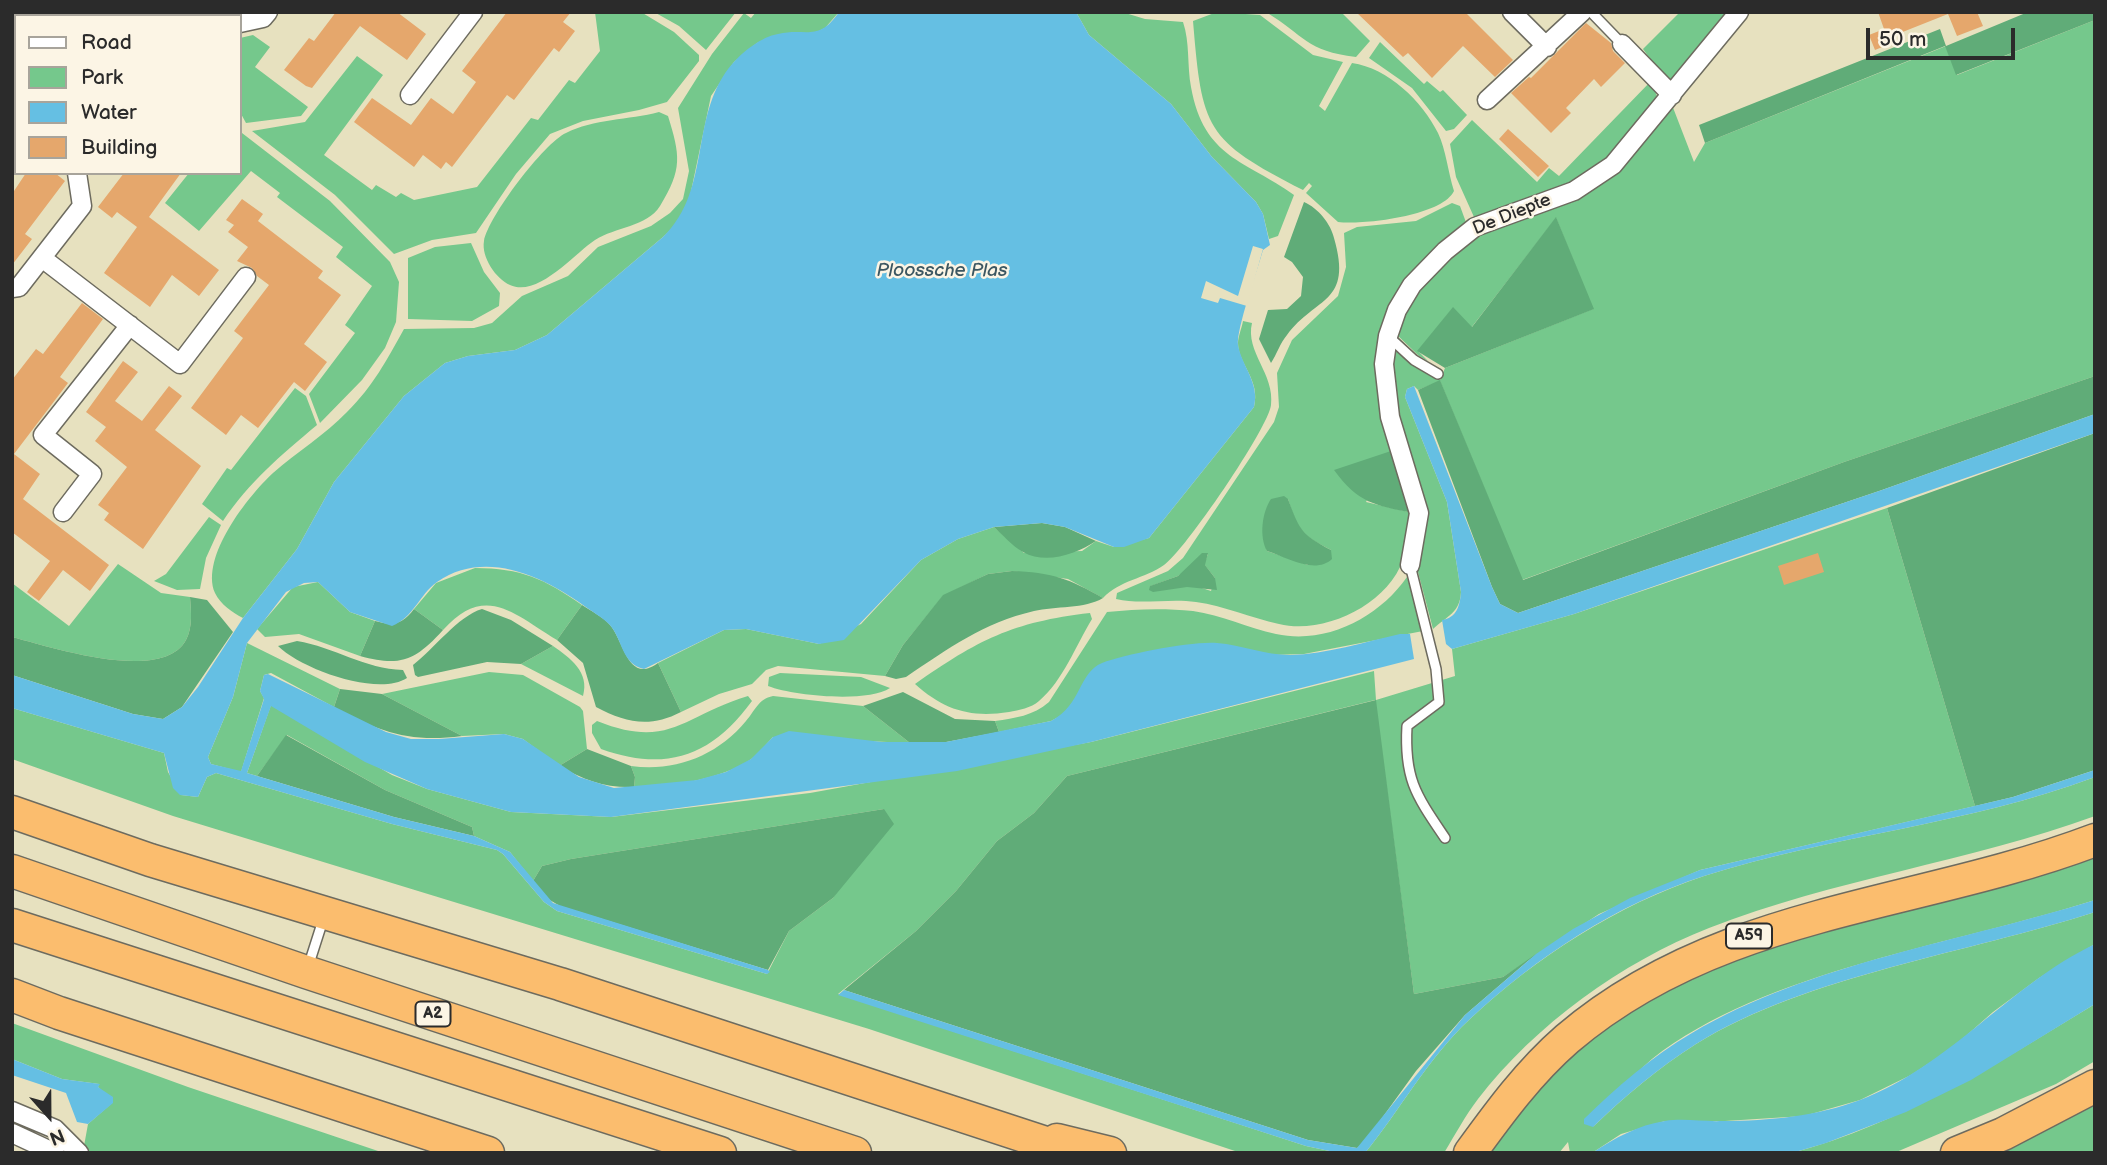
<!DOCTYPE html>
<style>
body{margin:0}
#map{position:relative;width:2107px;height:1165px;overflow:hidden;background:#e7e1bf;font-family:"Balsamiq Sans",sans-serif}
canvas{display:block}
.frame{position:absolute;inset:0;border:14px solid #2b2b2b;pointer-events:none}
.legend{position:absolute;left:14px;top:14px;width:228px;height:161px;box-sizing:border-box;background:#fcf5e5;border:2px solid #a8a49b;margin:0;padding:9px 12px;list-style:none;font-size:21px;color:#2b2b2b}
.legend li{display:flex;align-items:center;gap:14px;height:35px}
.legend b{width:35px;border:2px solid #a8a49b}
.north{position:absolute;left:14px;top:1081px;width:70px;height:70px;-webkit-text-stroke:5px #fcf5e5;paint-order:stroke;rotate:159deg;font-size:19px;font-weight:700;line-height:28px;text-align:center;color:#2b2b2b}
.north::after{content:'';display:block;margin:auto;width:24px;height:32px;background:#2b2b2b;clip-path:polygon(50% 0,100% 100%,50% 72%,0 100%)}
.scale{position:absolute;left:1866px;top:28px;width:149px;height:32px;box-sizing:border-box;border:4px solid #2b2b2b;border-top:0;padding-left:9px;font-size:21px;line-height:24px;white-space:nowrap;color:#2b2b2b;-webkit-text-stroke:5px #fcf5e5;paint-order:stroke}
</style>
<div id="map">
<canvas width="2107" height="1165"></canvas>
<div class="frame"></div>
<ul class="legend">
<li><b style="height:9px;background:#fff"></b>Road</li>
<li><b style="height:19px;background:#75c88c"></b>Park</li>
<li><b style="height:19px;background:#65bfe3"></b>Water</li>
<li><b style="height:19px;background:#e5a76c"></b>Building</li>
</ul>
<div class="north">N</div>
<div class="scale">50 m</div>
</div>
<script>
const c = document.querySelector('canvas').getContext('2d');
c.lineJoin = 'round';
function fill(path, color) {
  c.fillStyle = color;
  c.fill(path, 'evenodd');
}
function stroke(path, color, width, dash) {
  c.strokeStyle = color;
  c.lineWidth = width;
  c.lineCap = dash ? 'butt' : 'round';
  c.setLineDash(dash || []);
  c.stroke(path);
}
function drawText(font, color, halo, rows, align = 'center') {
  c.font = font + ' "Balsamiq Sans",sans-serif';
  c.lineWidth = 5;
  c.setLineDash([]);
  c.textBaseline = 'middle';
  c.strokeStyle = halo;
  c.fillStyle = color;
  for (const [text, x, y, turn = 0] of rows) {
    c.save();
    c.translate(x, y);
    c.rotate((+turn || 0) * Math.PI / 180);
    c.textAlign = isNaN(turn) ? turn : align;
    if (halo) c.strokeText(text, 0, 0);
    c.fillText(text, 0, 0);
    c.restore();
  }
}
fill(new Path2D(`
 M595,12H641L674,32L699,55V61L667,102L639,110L583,121L550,134L516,174L476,233L432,240L394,254L335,195L252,131L305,122L357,56L383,75L324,155L372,190L376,185L396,197L401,193L414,200L477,187L531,118L538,120L569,80L575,83L600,51Z
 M654,12H736L706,50L679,26Z
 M756,12H839L825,28L815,33H788L757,43L734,62L711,96L689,201L678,223L663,237L547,335L515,350L468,356L445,363L404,396L334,482L297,549L243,618C233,613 220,604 215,593C200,557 248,496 273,473C297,452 325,435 347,412C374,385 386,361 404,329L474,328L492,323L522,296L568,276L598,247L651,226L670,213L683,199L689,171L678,108L712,54L744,13L751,18Z
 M1076,12H1122L1145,19L1183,22C1190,42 1187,66 1191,87C1204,159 1246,160 1294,195L1278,236L1269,239L1263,214L1256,202L1212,157L1171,104L1089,35Z
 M1217,12L1260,15L1313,55L1343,62L1319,106L1325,111L1352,63C1388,68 1422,101 1438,133C1446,150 1448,172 1454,191C1442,216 1363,225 1338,222L1306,193L1312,186L1309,183L1303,190C1205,140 1202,129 1193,21Z
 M1266,12H1341L1370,41L1356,57C1306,51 1305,36 1266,12Z
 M1680,12H1726L1669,85L1643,49Z
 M2095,20V376L1844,462L1522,580L1440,381L1418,390L1414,386L1407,389L1405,397L1447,502L1461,592C1460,613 1447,616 1433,629L1418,572L1396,415L1391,345L1411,364L1440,380L1445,368L1593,309L1556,218L1471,328L1453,308L1418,351L1428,361L1419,356L1394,332L1415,289L1479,230L1575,195L1672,105L1694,162L1705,143L1946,46L1957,75Z
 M253,35L270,47L255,67L308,107L301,116L246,123L240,112V38Z
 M1380,42L1424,84L1427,81L1440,92L1443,90L1467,115L1454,129L1446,131L1412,88L1369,58Z
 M1651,81L1660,104L1591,176L1478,219L1474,217L1456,177L1450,144L1472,120L1537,182L1549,168L1559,176Z
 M659,112L668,116C680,155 683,169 660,206C647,227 615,227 595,240C575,253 538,298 510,285C496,279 481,257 484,241C488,217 544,143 566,133C593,119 629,120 659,112Z
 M242,133L330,201L390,262L399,282L396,322L385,348L362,380L320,423L309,394L355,333L345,325L372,286L336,257L343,247L277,197L280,193L251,171L199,231L165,203L189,173H240Z
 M1452,203L1460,206L1467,225L1382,335L1394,450L1366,502L1413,513C1409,528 1408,545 1403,560C1387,605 1324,635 1279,624C1251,618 1225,606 1196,602C1170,598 1141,605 1116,599L1117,593L1168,571L1183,558L1274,422L1279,407L1277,373L1292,340L1338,296L1346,267L1344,233L1357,227L1416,221ZM1288,499C1298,531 1302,535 1331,550L1308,565L1267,551C1261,520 1264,519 1288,499ZM1208,554L1204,564L1215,578L1211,591L1199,587L1151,586L1178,576Z
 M471,243L484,272L500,293L499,306L472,321L408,319V258L435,247Z
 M1243,321L1252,323C1245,352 1275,374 1271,405C1269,427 1184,552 1164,565C1144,579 1120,580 1103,598L1068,579L1012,571L988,574L943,596L903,645L885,676L778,666L766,670L752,684L719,694L681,712L658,663L724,630L746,629L819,644L861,624L921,560L958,539L994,527L1024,553L1082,551L1096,541L1114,547L1149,538L1254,407C1261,380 1238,364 1238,343C1238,337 1242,327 1243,321Z
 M295,388L306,396L317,425C281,455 249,482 223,521L202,504L227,468L231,470Z
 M1887,508L1975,806L1700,870L1599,914L1503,977L1414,994L1375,700L1067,776L1034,813L997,841L956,891L916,931L838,994L1306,1146L1339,1153H1241L869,1029L173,816L12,759V708L164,753L168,772L181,795L198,797L207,777L216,773L392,824L497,850L503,854L544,902L557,911L767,974L789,931L833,898L884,809L571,859L542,866L533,881L510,852L474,836L472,827L385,790L287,735L257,776L247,773L271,705L392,775L427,789L511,812L611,817L810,793L1091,742L1374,671L1376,700L1455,676L1452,649L1574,614Z
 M209,517L221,525L206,558L200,589L177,590L154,581L166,574Z
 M118,564L161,593L190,597C191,611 193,627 186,640C162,684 51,647 12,637V583L69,626Z
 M475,568C521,568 545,579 582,605L557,640C513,613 485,583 443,630L414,609L436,583Z
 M1407,577L1423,631L1304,654L1271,655L1214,643L1079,694L1064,714L1051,721L999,732L995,721C1015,718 1033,716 1049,702L1107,612C1135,609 1164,608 1193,611C1222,615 1248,628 1276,634C1327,645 1379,617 1407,577Z
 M318,582L350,612L375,621L360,656L299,634L265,637L257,629L293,587Z
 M1090,613L1092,619C1076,645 1063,681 1039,701C1031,708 1019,710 1009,712C970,718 944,710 915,684C978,640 1012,622 1090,613Z
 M247,643L340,689L334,707L271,673L264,675L260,691L264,698L241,772L211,764L208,757L233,697Z
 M553,646C570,658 590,672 583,696L521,664Z
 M489,672L523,675L580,707L583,711L587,749L559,766L523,739L504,734L462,736L382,694Z
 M780,673L861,677L890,688C867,703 794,696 768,686L769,677Z
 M748,696L752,701C711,757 666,772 601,749L592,733V725L597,721C670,750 682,716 748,696Z
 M773,696L863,706L910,743L773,737C766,744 759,754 750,760C722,779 667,788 634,787L635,777L631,766C675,772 717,756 746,721C755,711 758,699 773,696Z
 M2095,777V816C1969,862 1834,879 1709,928C1622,962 1535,1025 1478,1099C1465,1116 1455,1135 1444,1153H1365C1401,1109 1427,1059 1470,1019C1536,957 1617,905 1704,876C1832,835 1968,825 2095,777Z
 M2095,854V900C1958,944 1765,970 1652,1059C1630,1077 1611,1106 1593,1127C1625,1096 1658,1068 1696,1044C1808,975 1969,953 2095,912V944L2039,978L1993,1012L1951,1049L1911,1075L1860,1100L1804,1116L1725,1121H1665L1621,1134L1592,1153H1570L1568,1142L1559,1153H1484L1503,1121L1575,1049L1669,985L1764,946Z
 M2095,1004V1061L2056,1084L1894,1153H1792C1903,1123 1998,1063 2095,1004Z
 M12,1023L188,1087L384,1153H90L84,1146L88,1124L112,1103L98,1087L99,1084L62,1079L12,1059Z
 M2095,1100V1153H1991Z`), '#75c88c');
fill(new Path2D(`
 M2028,12H2095V20L1956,75L1945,46L1705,143L1699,125L1940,29L1946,46Z
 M1304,202C1318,208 1331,224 1334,238C1353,304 1316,296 1287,335C1280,343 1277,354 1271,363L1259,339L1268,310L1287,309L1301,296L1303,277L1292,262L1284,257Z
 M1556,217L1594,309L1445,368L1417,351L1453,307L1472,327Z
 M2095,376V414L1882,490L1518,613L1500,604L1492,587L1418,390L1440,380L1523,580L1844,462Z
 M2095,433V770L2013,797L1975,806L1887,508Z
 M1394,450L1413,513C1374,505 1358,503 1334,470Z
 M1284,496L1288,499C1300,531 1301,534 1331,550L1332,559C1315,575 1286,557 1267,551C1259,537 1262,512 1271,499Z
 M1042,523L1065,527L1096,541C1076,554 1046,565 1023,552C1012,546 1003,535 994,527Z
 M1202,553H1208L1205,565L1215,578L1217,590L1187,587L1153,592L1149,590L1150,586L1178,576Z
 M1012,571C1051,572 1070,579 1103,598C1085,609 1055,606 1034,611C983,623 949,648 906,677L896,679L885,676L903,645L943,595L988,574Z
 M190,597L207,600L233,632L182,707L163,719L133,714L12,675V637C51,647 162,684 186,640C193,627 191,611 190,597Z
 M582,605C591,611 603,617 610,625C624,641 628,685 658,663L681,712C650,728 626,723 596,707L583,663L557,640Z
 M414,609L443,630C415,661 400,667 360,656L375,621C393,626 402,625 414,609Z
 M482,609L511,620L553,646L521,664L487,662L418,677L415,675L413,665C434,649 458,616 482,609Z
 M297,641C334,647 365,669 403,670L407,678C378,697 301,669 278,646Z
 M340,689L382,694L462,736C410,743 379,732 334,707Z
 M903,692L955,719L995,721L999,732L946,742L910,743L863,706Z
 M1376,700L1414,994L1503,977L1536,954L1465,1015L1416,1071L1364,1143L1357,1148L1308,1140L844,990L916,931L956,891L997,841L1034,813L1067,776Z
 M286,735L385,790L472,827L474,836L394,817L257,776Z
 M587,749L631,766L635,777L634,787C605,788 584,780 559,766Z
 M884,809L894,824L833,898L789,931L768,970L560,906L548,899L533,881L542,866L571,859Z`), '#60ac78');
fill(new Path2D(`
 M839,12H1076L1089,35L1171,104L1212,157L1256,202L1263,214L1270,245L1263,250C1258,268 1236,330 1238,345C1242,367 1260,383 1254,407L1149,538L1124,547H1114L1065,527L1042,523L994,527L958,539L921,560L844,640L819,644L746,629L724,630L644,669C621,664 623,639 609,624C602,617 591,611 583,605C542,576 485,549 437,582C419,595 414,617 392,626L350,612L318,582L304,583L286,592L247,643L233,697L208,757L211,764L241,771L264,699L260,691L264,675L268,674L386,732L411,739H439L504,734L523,739L579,777L614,788L697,780L726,772L751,759L773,737L789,731L882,742H946L1051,721C1082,705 1078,673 1102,663C1126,654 1191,641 1217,643C1242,645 1265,655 1290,655C1327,654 1364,642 1400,634H1410L1414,659L1091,742L957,771L611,817L511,812L427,789L365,762L271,706L247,773L394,817L474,836L510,852L553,903L768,970L770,972L767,974L557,911L544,902L503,854L497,850L392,824L216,773L207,777L198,797L180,795L173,788L164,753L12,708V675L133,714L163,719L182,707L198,687L243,618L297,549L334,482L404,396L445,363L468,356L515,350L547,335L663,237C713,189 688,114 733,63C744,51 761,37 778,34C806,27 818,43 839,12Z
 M1414,386L1492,587L1500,604L1518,613L1882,490L2095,414V433L1574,614L1452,649L1446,644L1442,620C1457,618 1460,605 1461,592L1447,502L1405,397L1407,389Z
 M2095,770V777C1968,825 1832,835 1704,876C1617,904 1536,957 1470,1019C1427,1059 1401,1109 1365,1153H1339L1306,1146L838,995L844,990L1308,1140L1357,1148L1465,1015L1536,954L1573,929L1630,898L1700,870L2013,797Z
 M2095,900V912C1969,953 1807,975 1696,1044C1658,1068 1625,1096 1593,1127L1584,1124V1119C1617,1087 1652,1056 1692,1033C1810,963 1964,941 2095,900Z
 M2095,944V1004L1971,1080L1906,1112L1826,1143L1792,1153H1592C1615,1138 1638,1125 1665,1121C1684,1118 1704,1122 1723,1121C1769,1121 1817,1116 1860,1100C1950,1066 2009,985 2095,944Z
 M12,1059L62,1079L100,1084L98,1087L113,1097V1103L88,1124L77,1122L66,1093L12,1075Z`), '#65bfe3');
fill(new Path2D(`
 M1253,246L1263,249L1247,306L1220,298L1218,303L1201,298L1206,281L1238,296Z`), '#e7e1bf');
fill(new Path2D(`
 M336,12H397L426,34L407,60L360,26L312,88L306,86L284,70L309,38L314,41Z
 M507,12H571L563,22L575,31L559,52L554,48L514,100L507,95L452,167L446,162L441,169L423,155L414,167L354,122L372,98L411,125L431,98L453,114L476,82L462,71Z
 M1356,12H1465L1513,60L1495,77L1463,46L1432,78L1408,53L1403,57Z
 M1878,12H1977L1983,26L1957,36L1948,14L1890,37L1892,43L1875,50L1869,35L1884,29Z
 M1586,23L1611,43L1613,51L1625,63L1601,87L1594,79L1566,108L1571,113L1551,133L1511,93L1529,77L1531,78Z
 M1508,129L1549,166L1538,177L1499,139Z
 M26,173H55L65,181L25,234L32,239L12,265V194Z
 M124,173H181L149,217L219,270L199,296L172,275L150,307L104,273L137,227L117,212L112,218L98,207Z
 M242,199L263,214L258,221L323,271L318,278L341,295L304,344L327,362L305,391L294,382L258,428L241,415L226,435L191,408L243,338L234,331L269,285L257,276L252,268L237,261L248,247L228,232L234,225L226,220Z
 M82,303L103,319L60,377L68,383L14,454L40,474L23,499L109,565L90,591L63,570L39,601L27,592L50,561L12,532V380L36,349L43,354Z
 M123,361L138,372L115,401L142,421L169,386L182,396L155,430L201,466L143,549L104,520L109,513L98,505L127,467L95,441L106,427L86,412Z
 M1818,553L1824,572L1784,585L1778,566Z`), '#e5a76c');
const lane = new Path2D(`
 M1591,12L1622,44
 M1389,337L1414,360L1438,374
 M1410,565L1436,669L1439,702L1407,726C1404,779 1416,795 1445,838
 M308,967L324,917`);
const street = new Path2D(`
 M1512,12L1547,47
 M240,23L263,18L268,12
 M1622,44L1672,95
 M410,95L473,12
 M1487,100L1582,12
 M42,258L180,364L246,277
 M12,288L19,287L82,206L77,173
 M63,512L92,474L43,435L130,325
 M1410,565L1419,513L1390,417L1384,364L1388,336L1397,310L1412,285L1445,251L1475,227L1574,191L1613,165L1739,12
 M12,1111L55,1129L79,1153
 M12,1133L55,1153`);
const highway = new Path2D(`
 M12,812L150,860L560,984L1076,1153
 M12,871L306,972L855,1153
 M12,925L720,1153
 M12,995L59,1013L488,1153
 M1057,1140L1110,1153
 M1470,1153C1499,1113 1529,1072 1567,1039C1719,909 1916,908 2095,840
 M1957,1153L2003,1134L2095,1086`);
stroke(lane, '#6d6b5f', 12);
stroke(street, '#6d6b5f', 21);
stroke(highway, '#6d6b5f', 35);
stroke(lane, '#fff', 9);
stroke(street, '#fff', 18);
stroke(highway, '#fbbd6e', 32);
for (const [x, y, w] of [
 [1749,936,46],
 [433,1014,35]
]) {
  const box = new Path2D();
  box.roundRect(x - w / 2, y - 12.5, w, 25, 5);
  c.fillStyle = '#fcf5e5';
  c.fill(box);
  stroke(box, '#2b2b2b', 2);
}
drawText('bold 16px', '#2b2b2b', null, [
 ["A59",1749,936],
 ["A2",433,1014]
]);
drawText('18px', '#2b2b2b', '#fcf5e5', [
 ["De Diepte",1512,215,-22]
]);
drawText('italic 19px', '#3c5762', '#fcf5e5', [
 ["Ploossche Plas",942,271]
]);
</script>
